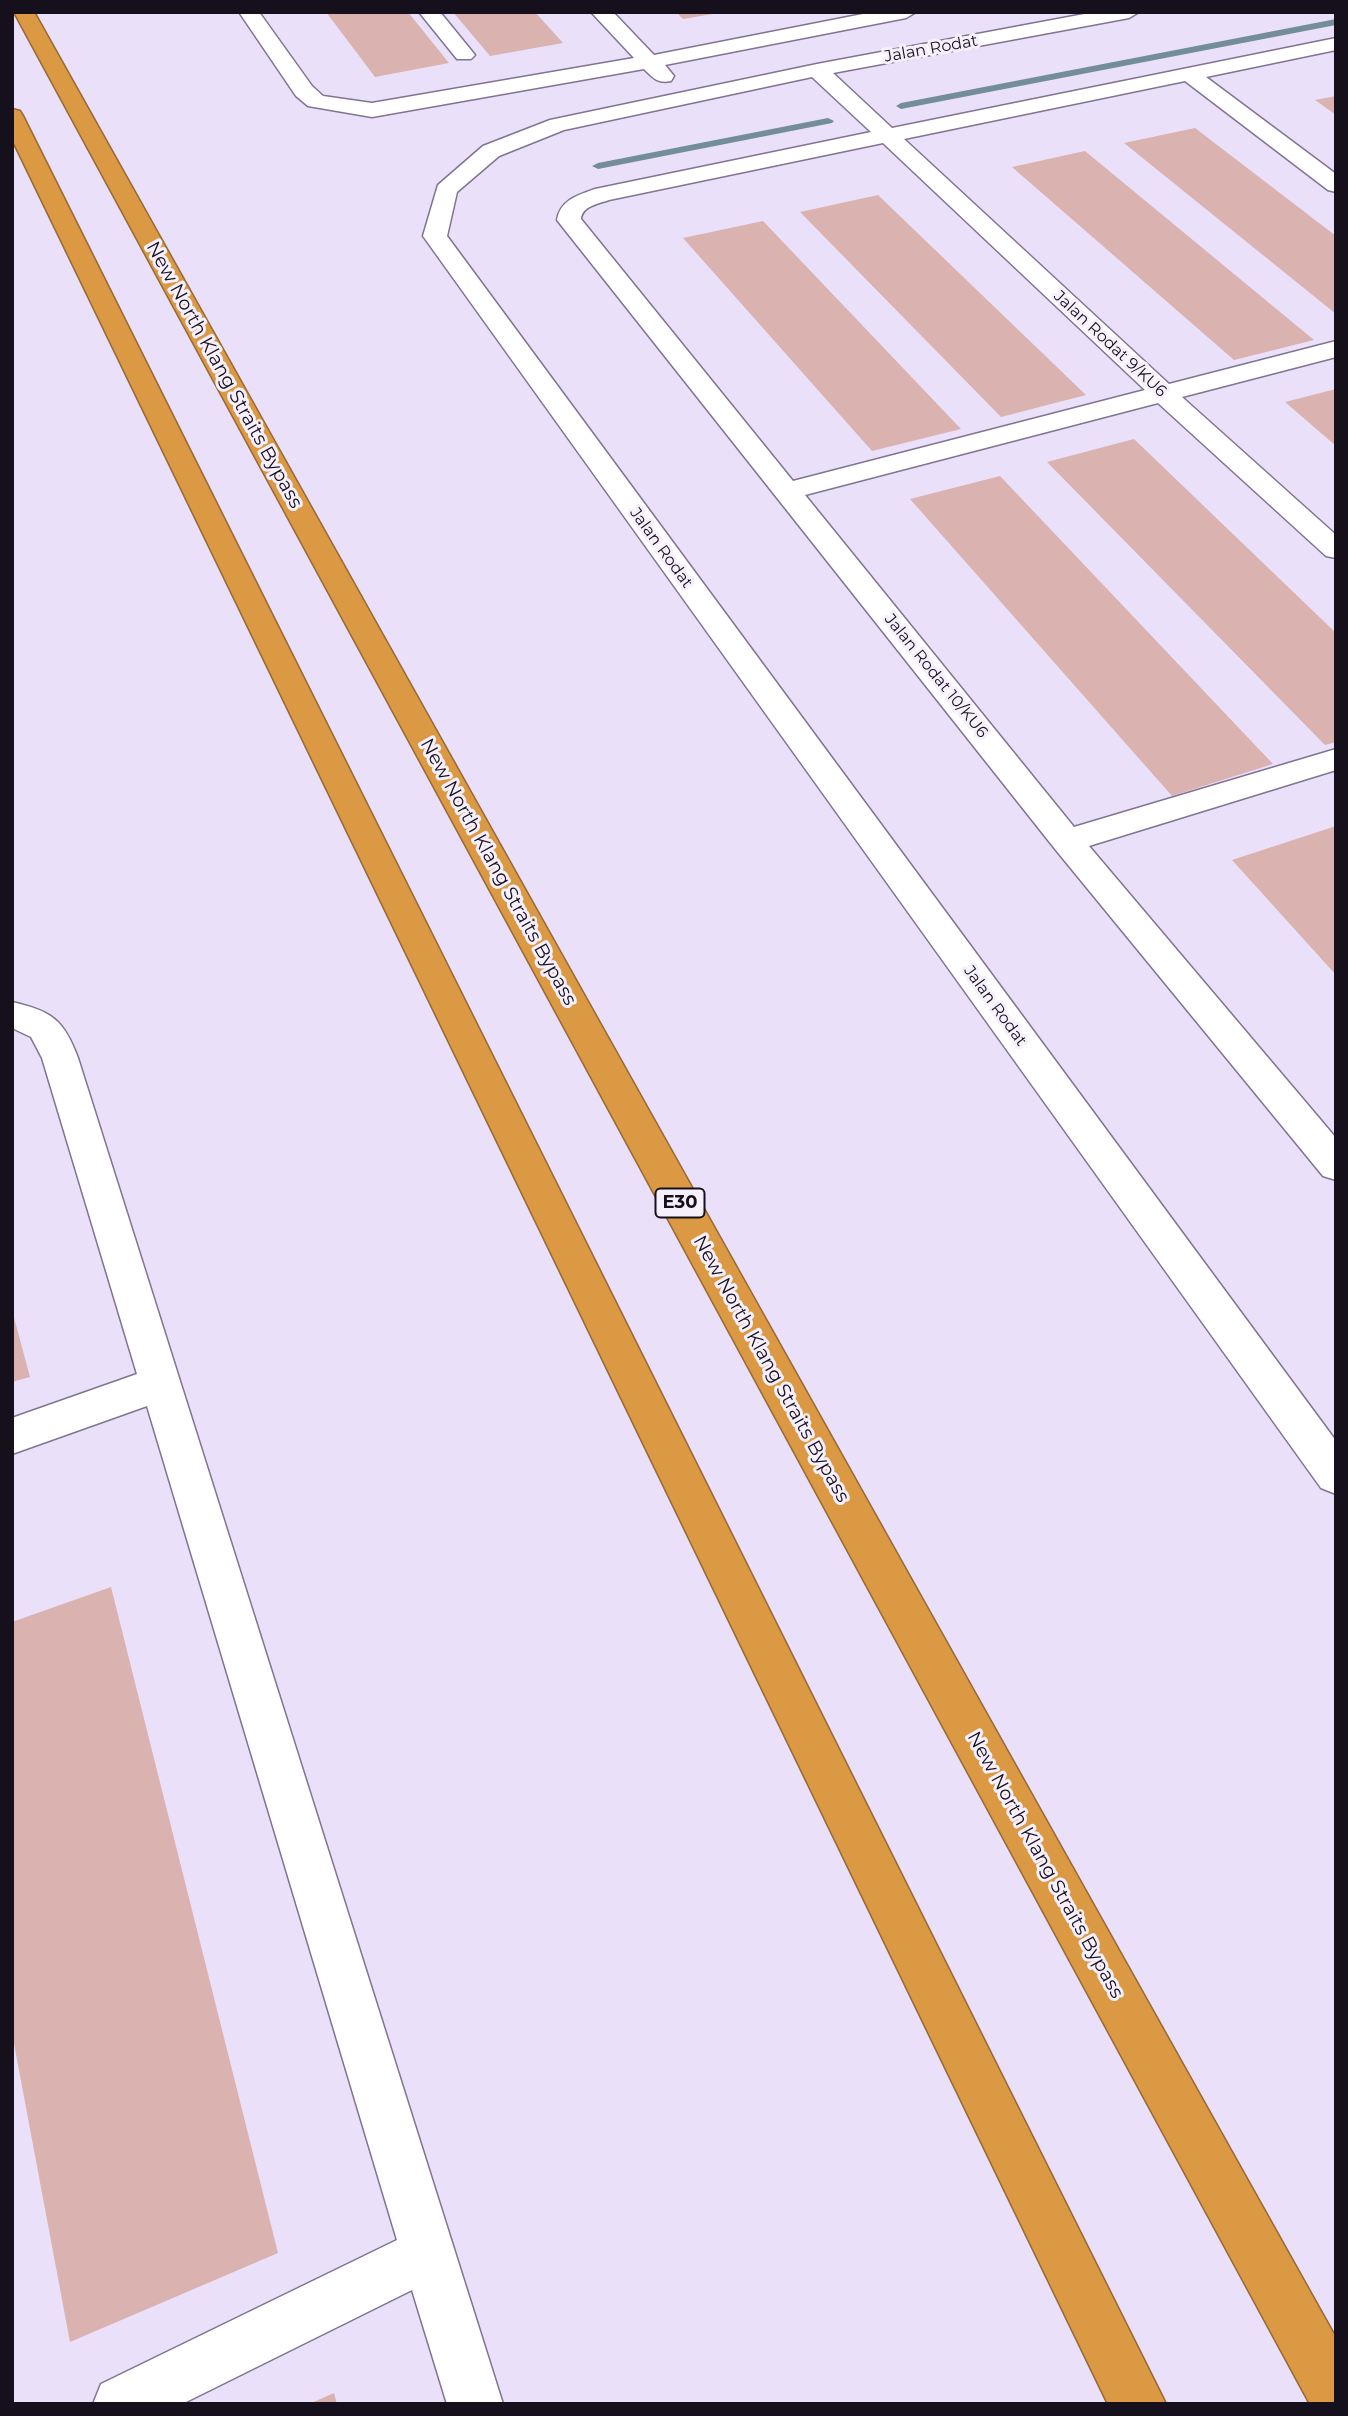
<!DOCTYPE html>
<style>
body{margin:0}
#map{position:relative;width:1348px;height:2416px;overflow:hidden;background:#ebe0fa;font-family:Montserrat,sans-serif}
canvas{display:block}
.frame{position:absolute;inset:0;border:14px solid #15101b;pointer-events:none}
</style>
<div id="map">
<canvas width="1348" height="2416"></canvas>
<div class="frame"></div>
</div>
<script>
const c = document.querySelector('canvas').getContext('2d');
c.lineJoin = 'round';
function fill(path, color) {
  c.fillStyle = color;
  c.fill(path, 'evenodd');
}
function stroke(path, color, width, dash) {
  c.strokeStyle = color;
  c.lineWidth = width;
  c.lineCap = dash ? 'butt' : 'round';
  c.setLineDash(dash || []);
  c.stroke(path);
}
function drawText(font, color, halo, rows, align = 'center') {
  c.font = font + ' Montserrat,sans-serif';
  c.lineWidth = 6;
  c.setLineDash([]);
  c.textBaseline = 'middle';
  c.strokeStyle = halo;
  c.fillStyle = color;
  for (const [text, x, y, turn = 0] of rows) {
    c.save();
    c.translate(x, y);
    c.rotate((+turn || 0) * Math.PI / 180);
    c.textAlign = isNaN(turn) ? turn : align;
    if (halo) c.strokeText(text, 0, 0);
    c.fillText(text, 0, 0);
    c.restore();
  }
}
fill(new Path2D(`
 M1336,19V25L901,109L896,106L901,103Z
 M828,118L834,121L832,123L598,169L592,166L598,163Z`), '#738e98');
fill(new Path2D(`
 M326,12H408L449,63L375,77Z
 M453,12H535L563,43L490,56Z
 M676,12H713V14L683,19Z
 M1336,96V115L1315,100Z
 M1195,128L1336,236V314L1124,143Z
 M1085,151L1314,340L1234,360L1012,167Z
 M878,195L1086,395L1001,417L800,212Z
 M763,221L961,429L872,451L683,238Z
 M1336,389V446L1285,402Z
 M1134,439L1336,633V742L1325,745L1047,462Z
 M1000,476L1273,764L1172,796L910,499Z
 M1336,826V975L1232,860Z
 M12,1310L30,1377L12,1382Z
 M111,1587L278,2253L70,2342L12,2033V1622Z
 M334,2393L337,2404H309Z`), '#dab2b0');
const minor = new Path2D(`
 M239,12H259L312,86L323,96L372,103L634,58L591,12H613L654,55L873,12H916L906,18L665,65L674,76L671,81C658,84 653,78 644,69L372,117L308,106L296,96Z
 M419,12H440L475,55L471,59H457Z
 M1095,12H1139L1129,18L833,73L892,128L1336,38V50L1206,77L1336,174V192L1328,190L1185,81L904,139L1169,384L1336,341V357L1182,397L1336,535V558L1326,556L1158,403L805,495L1074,827L1336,749V770L1089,846L1336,1138V1180L1323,1176L1055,849L557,220C560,200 578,195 595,189L871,132L812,77L564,130L499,156L457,192L447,236L1336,1441V1494L1321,1488L423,236L438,185L483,146L550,120L817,64ZM883,143L1145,390L793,481L581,219C582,206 598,204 609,200Z
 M12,1002C52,1011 64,1020 78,1058L503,2404H447L412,2290L182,2404H93L101,2384L397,2240L147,1406L12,1454V1418L137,1374L42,1058L31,1037L12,1028Z`);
const highway = new Path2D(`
 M14,12H34L1336,2338V2404H1310Z
 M12,109L20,111L23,116L1166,2404H1108L12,139Z`);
stroke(minor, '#817491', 3);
stroke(highway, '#966936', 3);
fill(minor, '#fff');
fill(highway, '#dc9944');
drawText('16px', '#15101b', '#f6f0fd', [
 ["Jalan Rodat",931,49,-10],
 ["Jalan Rodat 9/KU6",1110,344,43],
 ["Jalan Rodat",661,548,54],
 ["Jalan Rodat 10/KU6",936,676,51],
 ["Jalan Rodat",995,1006,54]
]);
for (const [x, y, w] of [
 [680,1203,49]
]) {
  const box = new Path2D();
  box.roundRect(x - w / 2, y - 14.5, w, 29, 5);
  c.fillStyle = '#f6f0fd';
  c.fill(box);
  stroke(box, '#15101b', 2);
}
drawText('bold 18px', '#15101b', null, [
 ["E30",680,1203]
]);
drawText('19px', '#15101b', '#f6f0fd', [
 ["New North Klang Straits Bypass",224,375,61],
 ["New North Klang Straits Bypass",498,872,61],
 ["New North Klang Straits Bypass",771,1369,61],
 ["New North Klang Straits Bypass",1045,1865,61]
]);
</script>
